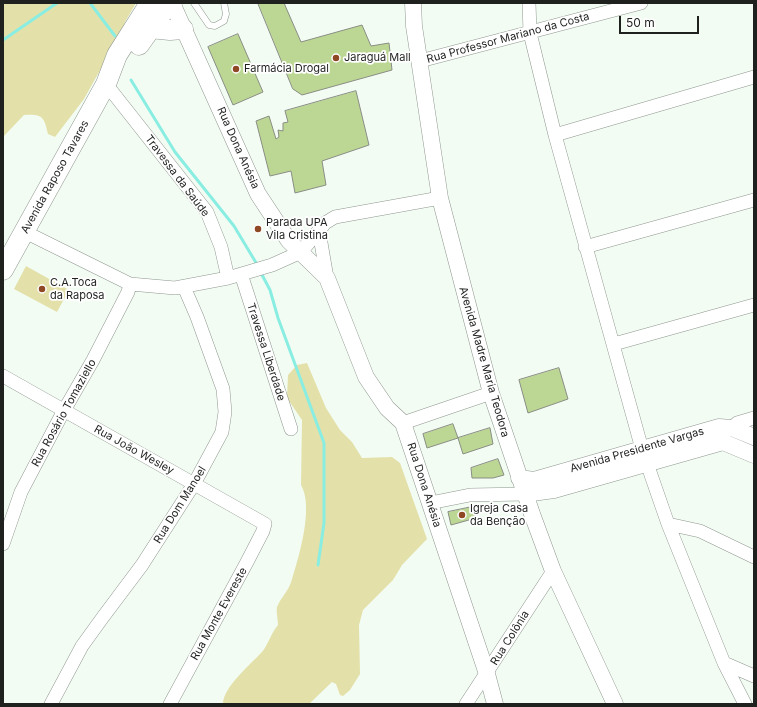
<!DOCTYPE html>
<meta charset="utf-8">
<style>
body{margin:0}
#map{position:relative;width:757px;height:707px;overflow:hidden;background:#f3fcf3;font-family:Inter,sans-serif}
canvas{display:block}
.frame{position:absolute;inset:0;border:4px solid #1e211e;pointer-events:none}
.scale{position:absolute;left:619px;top:16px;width:80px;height:18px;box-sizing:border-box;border:2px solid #1e211e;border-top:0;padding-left:5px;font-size:12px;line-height:14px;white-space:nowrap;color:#1e211e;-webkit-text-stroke:3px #fff;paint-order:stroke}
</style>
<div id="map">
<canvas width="757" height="707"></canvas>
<div class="frame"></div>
<div class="scale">50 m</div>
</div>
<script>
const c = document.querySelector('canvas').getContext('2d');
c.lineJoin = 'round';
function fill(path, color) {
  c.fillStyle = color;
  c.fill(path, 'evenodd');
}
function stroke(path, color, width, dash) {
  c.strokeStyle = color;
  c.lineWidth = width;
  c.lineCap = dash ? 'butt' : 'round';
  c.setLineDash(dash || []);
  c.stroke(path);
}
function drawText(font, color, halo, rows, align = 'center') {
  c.font = font + ' Inter,sans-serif';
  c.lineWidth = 3.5;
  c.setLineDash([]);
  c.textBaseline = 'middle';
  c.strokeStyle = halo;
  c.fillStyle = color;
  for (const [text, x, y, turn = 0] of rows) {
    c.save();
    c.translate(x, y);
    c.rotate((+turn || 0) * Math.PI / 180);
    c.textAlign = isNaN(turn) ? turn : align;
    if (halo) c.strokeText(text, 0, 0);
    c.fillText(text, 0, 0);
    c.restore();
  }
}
fill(new Path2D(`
 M7,3H136L125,22L117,49L104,63L84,99L55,137L48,134C44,117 43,114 24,115L3,137V5Z
 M26,266L69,290L57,312L14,289Z
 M307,363L326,408L340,430L352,442L362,458L392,457L400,463L427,539L402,565L393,580L363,610L359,625L360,674L350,690L343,696L340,695L336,684L332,682L309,704H223C223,687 251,664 262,652C268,645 271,633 278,625C278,620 276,611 277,607C281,597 289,591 292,579C299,556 314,507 301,485L302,420L287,398L288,375L297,365Z`), '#e3e1a9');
stroke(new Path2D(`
 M90,3L115,36
 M3,40L57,3
 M131,80L175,152L234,226L258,266
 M260,271L270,290L278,318L324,443V523L318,565`), '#8aede2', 3);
const building = new Path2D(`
 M258,3H284L301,42L362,25L371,46L389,43L392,70L302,95L293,89Z
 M238,34L263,92L233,105L208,47Z
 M356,91L369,145L322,161L326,185L295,193L291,171L270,176L256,121L269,116L276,139L279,137L278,130L283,131V123L288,122L285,111Z
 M559,368L568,399L528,413L519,380Z
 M453,424L458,438L427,448L423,434Z
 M490,428L493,444L463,454L458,438Z
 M498,459L504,475L493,478H472L471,468Z
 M472,507L476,518L451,525L448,512Z`);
fill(building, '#bcd793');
stroke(building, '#898d84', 1);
const service = new Path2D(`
 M194,3L209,25L215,26L224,21L226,14L224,3`);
const minor = new Path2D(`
 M529,3L530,33L555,135L642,449L668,524L724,663L745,704
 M420,61L641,3
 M106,84L207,212L221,247L228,278
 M555,135L754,77
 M319,231L327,278
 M25,232L130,284L175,288L228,278L272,265L301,252L325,223L335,217L440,198
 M585,247L754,200
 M241,274L291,429
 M614,344L754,305
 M3,376L265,524L263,531L247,562L170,704
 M403,423L491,393
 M732,428L737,423L754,418
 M430,503L470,495L525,494
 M668,524L700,531L754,557
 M3,544L21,492L62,414L93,360L128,292L130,284
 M724,663L754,676
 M51,704L82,646L103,617L142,565L194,484L222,432L225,412L223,389L197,317L184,287
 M466,704L553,571`);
const tertiary = new Path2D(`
 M172,3L258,194L289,241L327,278L366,377L387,408L403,423L487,674L495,704
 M413,3L414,26L440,198L491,393L532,514L553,571L615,704
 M519,478L534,480L719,427L732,428L754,437
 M525,494L554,490L723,442L754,455`);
const primary = new Path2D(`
 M150,28L170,30L183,29
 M139,45L161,14L172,3
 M3,270L106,84L117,55L150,3`);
stroke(service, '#8f9790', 7);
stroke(minor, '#8f9790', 14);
stroke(tertiary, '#8f9790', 17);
stroke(primary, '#8f9790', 21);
stroke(service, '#fff', 6);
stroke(minor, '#fff', 13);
stroke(tertiary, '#fff', 16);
stroke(primary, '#fff', 20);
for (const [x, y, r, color] of [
 [336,58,4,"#8f4824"],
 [236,69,4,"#8f4824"],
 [258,229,4,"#8f4824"],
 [42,289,4,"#8f4824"],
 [462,515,4,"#8f4824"]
]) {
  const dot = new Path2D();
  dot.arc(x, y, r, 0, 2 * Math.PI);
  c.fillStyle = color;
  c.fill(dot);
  stroke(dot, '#fff', 1.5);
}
drawText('11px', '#1e211e', '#fff', [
 ["Rua Professor Mariano da Costa",508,38,-15],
 ["Rua Dona Anésia",238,148,66],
 ["Travessa da Saúde",177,176,53],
 ["Avenida Raposo Tavares",55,177,-61],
 ["Travessa Liberdade",266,352,72],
 ["Avenida Madre Maria Teodora",484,362,74],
 ["Rua Rosário Tomaziello",64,413,-61],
 ["Rua João Wesley",134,450,29],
 ["Avenida Presidente Vargas",637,450,-16],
 ["Rua Dona Anésia",424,485,72],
 ["Rua Dom Manoel",180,505,-58],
 ["Rua Monte Evereste",219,614,-61],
 ["Rua Colônia",510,638,-58]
]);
drawText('11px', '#1e211e', '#fff', [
 ["Jaraguá Mall",344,58],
 ["Farmácia Drogal",244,69],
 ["Parada UPA",266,223],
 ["Vila Cristina",266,236],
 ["C.A.Toca",50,283],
 ["da Raposa",50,296],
 ["Igreja Casa",470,509],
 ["da Benção",470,522]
], 'left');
</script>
